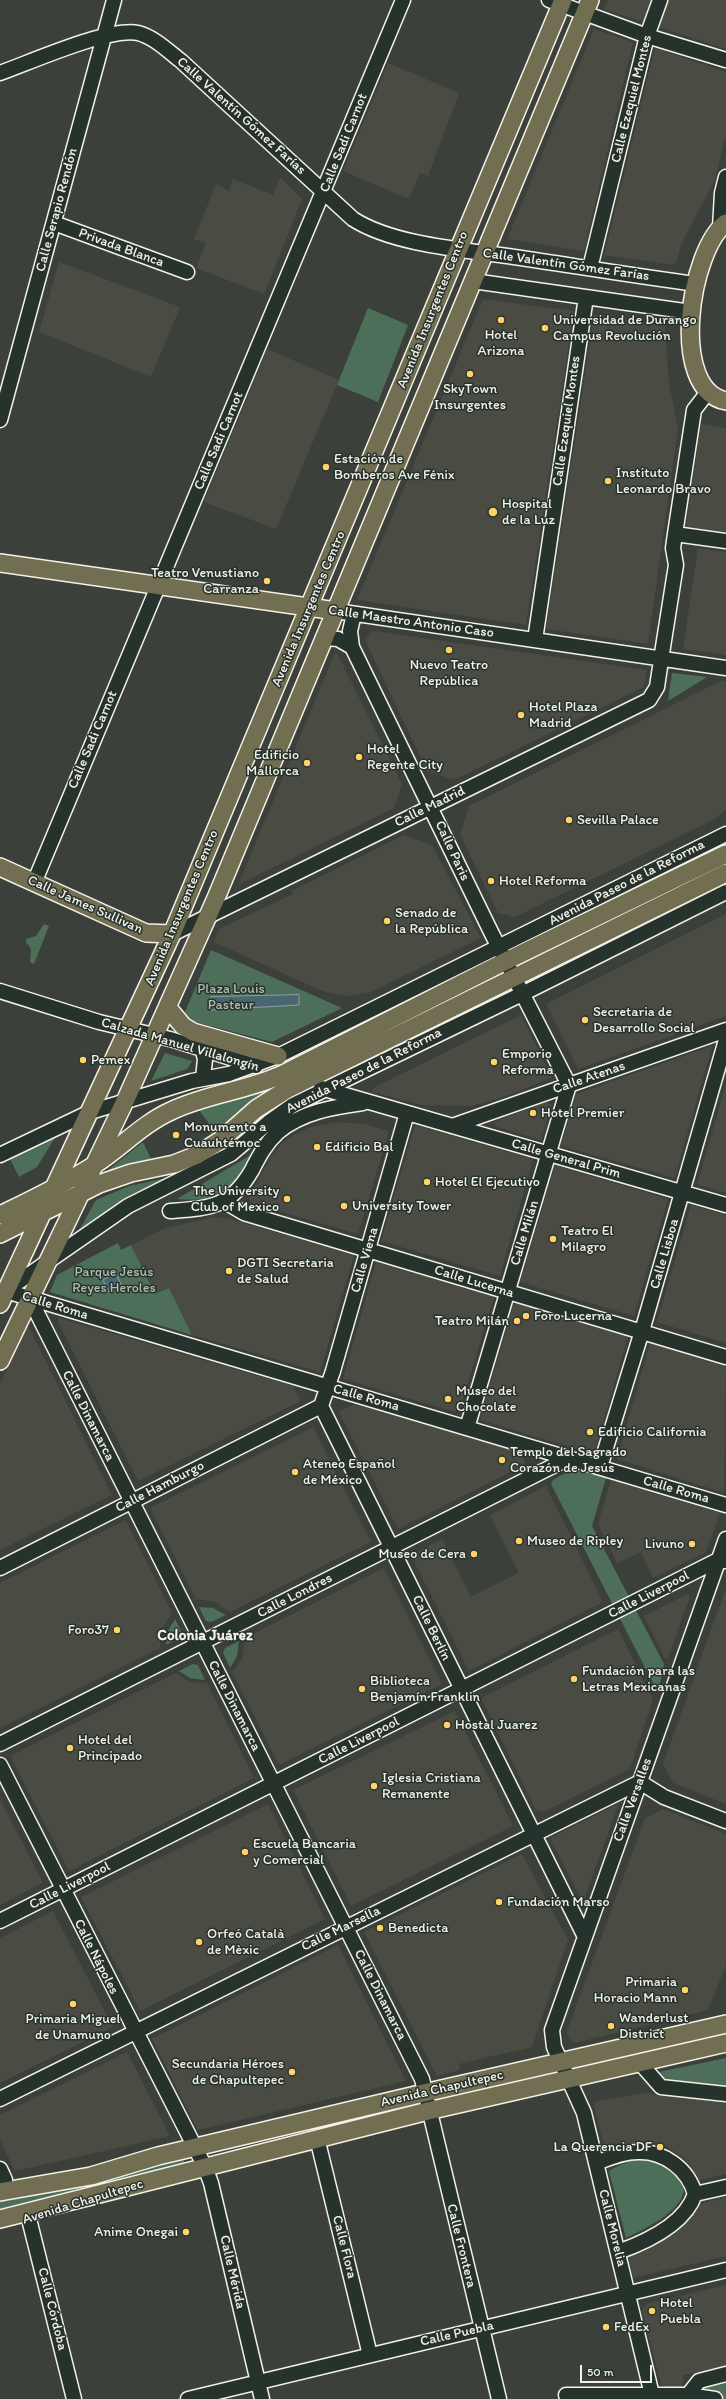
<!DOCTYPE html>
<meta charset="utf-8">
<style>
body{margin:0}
#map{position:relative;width:726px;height:2399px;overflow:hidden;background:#3b413a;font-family:Itim,sans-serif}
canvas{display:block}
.scale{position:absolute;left:580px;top:2365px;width:72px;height:18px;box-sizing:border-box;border:2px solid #f4f1e8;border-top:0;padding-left:5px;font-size:12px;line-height:14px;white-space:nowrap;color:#f4f1e8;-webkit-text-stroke:3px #26332d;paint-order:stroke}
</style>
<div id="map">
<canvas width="726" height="2399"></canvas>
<div class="scale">50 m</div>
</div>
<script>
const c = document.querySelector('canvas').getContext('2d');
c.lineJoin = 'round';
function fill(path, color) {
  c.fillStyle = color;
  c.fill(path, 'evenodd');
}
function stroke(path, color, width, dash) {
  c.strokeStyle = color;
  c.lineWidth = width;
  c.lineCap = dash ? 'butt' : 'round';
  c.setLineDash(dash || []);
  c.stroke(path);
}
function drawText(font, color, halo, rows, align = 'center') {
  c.font = font + ' Itim,sans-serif';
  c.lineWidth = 3;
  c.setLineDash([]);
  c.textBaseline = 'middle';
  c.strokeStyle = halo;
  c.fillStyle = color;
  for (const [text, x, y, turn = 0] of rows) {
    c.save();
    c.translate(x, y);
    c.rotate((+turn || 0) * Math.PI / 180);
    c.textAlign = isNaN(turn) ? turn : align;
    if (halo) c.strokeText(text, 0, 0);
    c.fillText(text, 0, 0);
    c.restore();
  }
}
fill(new Path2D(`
 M608,0H726V49L604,9Z
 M594,29L633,42L584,251L507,239Z
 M655,48L726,72V134L715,180L682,242L675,265L604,255Z
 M388,63L459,93L428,176L420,173L409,199L343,171Z
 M280,177L302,199L264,294L196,268L206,243L194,239L216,184L229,191L233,179L273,195Z
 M59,262L180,307L151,377L39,332Z
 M483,299L574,311L526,625L357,600Z
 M594,315L665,326L669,383L678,428L648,644L546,629Z
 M267,349L339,380L276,529L204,502Z
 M701,424L726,428V532L686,527Z
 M698,548L726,552V655L683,649Z
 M373,631L647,670L644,687L454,780L427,771L365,640Z
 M335,653H337L402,784L394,808L238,885Z
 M721,681L726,682V809L722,813L713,820L515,917L498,913L460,834L469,806Z
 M404,835L432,845L481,938L371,992L346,996L322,991L214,942L219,929L293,894L292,891Z
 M726,914V1016L578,1069L546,1004Z
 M521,1015L552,1078L500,1098L472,1106L422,1105L373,1092V1088Z
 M712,1046L675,1178L561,1146L576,1094Z
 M726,1084V1193L697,1184Z
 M547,1102L552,1106L541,1140L494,1126L495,1121Z
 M338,1122L364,1124L389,1131L358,1234L250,1203L248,1196L257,1183L271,1156L280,1145L294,1135L310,1127Z
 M415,1125L533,1159L500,1276L381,1241Z
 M555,1165L668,1199L634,1316L520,1282Z
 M691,1205L726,1215V1343L657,1322Z
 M213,1217L230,1219L354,1255L320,1372L192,1335L169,1288L155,1294L131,1245L165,1228Z
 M376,1262L494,1297L460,1409L455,1412L343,1379Z
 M514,1302L628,1337L594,1454L480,1420Z
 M59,1318L293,1386L301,1401L138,1481L57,1320Z
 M27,1323L112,1495L0,1550V1384Z
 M650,1343L726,1366L724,1493L617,1459Z
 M355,1404L520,1452L526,1464L398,1529L339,1412Z
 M313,1427L371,1542L230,1612L215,1602L196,1599L150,1508Z
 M611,1480L720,1513L706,1552L653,1578L641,1552L617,1563L598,1524Z
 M546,1486L603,1602L469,1671L411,1555L442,1539L471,1597L519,1573L490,1515Z
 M126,1520L172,1613L162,1629L160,1648L0,1728V1583Z
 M384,1568L442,1684L279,1765L232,1672L242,1659L245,1638Z
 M726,1588V1804L673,1783L663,1764Z
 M688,1594L690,1596L668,1659L665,1658L644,1616Z
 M618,1629L653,1700L630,1769L543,1812L536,1810L481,1698Z
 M176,1673L189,1682L207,1683L254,1778L69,1871L10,1756Z
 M455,1711L513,1826L351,1906L293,1790Z
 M0,1799L43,1883L0,1905Z
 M619,1803L584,1899L583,1903L550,1838Z
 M268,1804L325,1919L140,2011L81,1897Z
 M663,1809L726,1834V1965L708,2010L575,2043L566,2034L644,1821L646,1818Z
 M522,1854L568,1940L532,2047L459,2064L460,2070L437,2076L364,1932Z
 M53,1911L113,2027L0,2083V1938Z
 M338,1945L406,2081L198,2130L152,2039Z
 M127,2052L170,2136L15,2171L0,2140V2115Z
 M644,2093L726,2103V2174L700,2180L685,2159L666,2146L652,2142L624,2147L606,2155L593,2102Z
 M726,2197V2256L633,2278L628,2257L659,2241L691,2214L700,2204Z
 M726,2285V2367L683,2375L682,2388L663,2391L642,2310L646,2304Z`), '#4a4b43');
fill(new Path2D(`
 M368,308L408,325L378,402L337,385Z
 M672,673L707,677L668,701Z
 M44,924L49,926L34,964L30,962L31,949L26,942V939L36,936Z
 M211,950L342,1008L272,1042L191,1021L185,1012Z
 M165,1053L192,1061L187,1069L151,1081Z
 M283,1084L248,1104L211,1135L208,1122L198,1109L252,1096Z
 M56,1136L37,1167L19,1177L9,1157Z
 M143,1142L151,1159L127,1164L103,1174Z
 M254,1153C250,1162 246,1174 239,1181C222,1199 200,1201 177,1199Z
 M171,1177L109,1210L75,1238L96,1200L129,1186Z
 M118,1243L121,1250L131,1245L155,1294L169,1288L192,1335L50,1292L57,1275Z
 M571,1470L581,1471L606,1478L592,1526L664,1664L658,1693L551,1484L553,1480Z
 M199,1607L213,1608L226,1615L211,1622L206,1621Z
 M175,1619L182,1633L180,1638L166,1645L169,1629Z
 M239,1641L237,1656L230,1668L223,1653L225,1648Z
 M193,1664L198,1665L205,1680L190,1678L179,1671Z
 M726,2058V2088L666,2080L654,2073Z
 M184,2160L185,2163L97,2184L0,2213V2198L96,2181Z
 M635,2160H651L670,2165C674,2170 681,2177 683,2183C691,2208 644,2229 626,2238L609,2171L620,2165Z
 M726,2380V2399H717L702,2390L714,2383Z`), '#4d6f5a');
const water = new Path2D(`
 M299,995V1005L211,1010V997Z
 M116,1274L122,1286L109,1292L103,1280Z`);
fill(water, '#496770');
stroke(water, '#8d9ea0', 1);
const minor = new Path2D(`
 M549,0L647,36L726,60
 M0,73C31,62 109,27 138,33C154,37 168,51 181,61L353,219C393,245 466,250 514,257C575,266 635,276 696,284
 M54,223L187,272
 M720,228L722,193L726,177
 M590,268L647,36L660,0
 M473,281L691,312
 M0,420L114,0
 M675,534L726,541
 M336,611L726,668
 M325,638L338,639L352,647L491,932L569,1085L467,1428
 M535,640L586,297
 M352,647L350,631L354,614
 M34,883L403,0
 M172,934L649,700L657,687L663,647L676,565L673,548L675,534L694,410L708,392
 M0,991L99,1022L170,1039L256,1066
 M202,1048L205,1059L203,1078
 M321,1088L726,1205
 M452,1126L726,1030
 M0,1155L90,1112L192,1081L229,1074L278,1056L726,834
 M225,1202L244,1213L726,1357
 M170,1211C210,1208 230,1208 252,1170C259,1156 266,1143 278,1132C302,1112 333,1107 363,1103
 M6,1291L726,1505
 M4,1292L128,1206L231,1154L269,1122L293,1105L524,993L726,892
 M30,1299L422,2079L499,2399
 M321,1406L585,1937
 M321,1406L333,1371L407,1113
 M600,1467L642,1331L726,1040
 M0,1568L321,1406
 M0,1744L569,1458
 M0,1765L205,2167L211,2183L262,2399
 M0,1921L718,1560L724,1561
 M640,2063L661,2087L726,2094
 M0,2099L640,1782L664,1797L726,1821
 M317,2138L370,2355
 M596,2163C610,2158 623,2152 638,2152C664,2151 688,2169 695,2194C685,2224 646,2242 618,2252
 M0,2169L5,2180
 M695,2194L726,2187
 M29,2219L74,2399
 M566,2395H688
 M188,2399L726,2270
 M653,2399L584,2113L554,2047L552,2030L726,1539
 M715,2399L688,2395L699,2381L726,2374`);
const major = new Path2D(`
 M726,223C690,249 668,390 726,401
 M0,563L336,611
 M0,867L146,933L172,934
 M168,1008L183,1026L193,1032L278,1056
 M0,1215C31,1200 65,1184 94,1165C121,1148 142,1124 171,1111C206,1094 245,1091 281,1075L506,961L726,854
 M0,1234L99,1184L131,1173L174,1164L197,1155L221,1140L256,1109L286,1090L726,873
 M0,1304L172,934L563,0
 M0,1361L127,1097L216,898L590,0
 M0,2192L91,2176L158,2156L424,2093L726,2024
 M0,2219L428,2111L726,2043`);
stroke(minor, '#f4f1e8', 17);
stroke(major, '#f4f1e8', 20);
stroke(minor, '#26332d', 14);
stroke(major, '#726e52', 17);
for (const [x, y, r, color] of [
 [501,320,4,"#ffd166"],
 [545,328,4,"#ffd166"],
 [470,374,4,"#ffd166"],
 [326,467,4,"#ffd166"],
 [608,481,4,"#ffd166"],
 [493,512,5,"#ffd166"],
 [267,581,4,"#ffd166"],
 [449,650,4,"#ffd166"],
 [521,715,4,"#ffd166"],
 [359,757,4,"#ffd166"],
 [307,763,4,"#ffd166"],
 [569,820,4,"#ffd166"],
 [491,881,4,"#ffd166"],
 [387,921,4,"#ffd166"],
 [585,1020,4,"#ffd166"],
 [83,1060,4,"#ffd166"],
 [494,1062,4,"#ffd166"],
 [533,1113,4,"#ffd166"],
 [176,1135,4,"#ffd166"],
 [317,1147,4,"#ffd166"],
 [427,1182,4,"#ffd166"],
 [287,1199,4,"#ffd166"],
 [344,1206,4,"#ffd166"],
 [553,1239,4,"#ffd166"],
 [229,1271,4,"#ffd166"],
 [526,1316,4,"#ffd166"],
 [517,1321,4,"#ffd166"],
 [448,1399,4,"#ffd166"],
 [590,1432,4,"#ffd166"],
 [502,1460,4,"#ffd166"],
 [295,1472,4,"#ffd166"],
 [519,1541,4,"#ffd166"],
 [692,1544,4,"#ffd166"],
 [474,1554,4,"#ffd166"],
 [117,1630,4,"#ffd166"],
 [574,1679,4,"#ffd166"],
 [362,1689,4,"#ffd166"],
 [447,1725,4,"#ffd166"],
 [70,1748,4,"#ffd166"],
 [374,1786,4,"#ffd166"],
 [245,1852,4,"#ffd166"],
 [499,1902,4,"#ffd166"],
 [380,1928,4,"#ffd166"],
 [199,1942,4,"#ffd166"],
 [685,1990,4,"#ffd166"],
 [73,2004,4,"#ffd166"],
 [611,2026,4,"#ffd166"],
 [292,2072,4,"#ffd166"],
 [660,2147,4,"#ffd166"],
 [186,2232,4,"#ffd166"],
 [652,2311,4,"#ffd166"],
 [606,2327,4,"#ffd166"]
]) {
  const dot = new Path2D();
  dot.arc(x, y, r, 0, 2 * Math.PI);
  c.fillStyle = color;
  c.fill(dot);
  stroke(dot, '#26332d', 1.5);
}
drawText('14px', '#f4f1e8', '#26332d', [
 ["Calle Ezequiel Montes",632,99,-76],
 ["Calle Valentín Gómez Farías",241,116,42],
 ["Calle Sadi Carnot",344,143,-68],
 ["Calle Serapio Rendón",57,210,-75],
 ["Privada Blanca",121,248,20],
 ["Calle Valentín Gómez Farías",566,265,8],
 ["Avenida Insurgentes Centro",433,310,-68],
 ["Calle Ezequiel Montes",567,421,-82],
 ["Calle Sadi Carnot",219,441,-67],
 ["Avenida Insurgentes Centro",309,609,-67],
 ["Calle Maestro Antonio Caso",411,622,8],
 ["Calle Sadi Carnot",93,740,-67],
 ["Calle Madrid",430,807,-26],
 ["Calle Paris",452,851,65],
 ["Avenida Paseo de la Reforma",627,883,-27],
 ["Calle James Sullivan",85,905,24],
 ["Avenida Insurgentes Centro",182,908,-67],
 ["Calzada Manuel Villalongín",180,1045,16],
 ["Avenida Paseo de la Reforma",364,1071,-27],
 ["Calle Atenas",589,1078,-19],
 ["Calle General Prim",566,1159,16],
 ["Calle Milán",525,1233,-73],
 ["Calle Lisboa",665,1254,-74],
 ["Calle Viena",365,1260,-74],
 ["Calle Lucerna",474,1282,17],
 ["Calle Roma",55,1306,17],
 ["Calle Roma",366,1398,16],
 ["Calle Dinamarca",88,1416,63],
 ["Calle Hamburgo",160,1487,-27],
 ["Calle Roma",676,1490,16],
 ["Calle Liverpool",649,1595,-27],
 ["Calle Londres",295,1596,-27],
 ["Calle Berlín",431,1628,64],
 ["Calle Dinamarca",234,1706,63],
 ["Calle Liverpool",359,1741,-27],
 ["Calle Versalles",633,1800,-70],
 ["Calle Liverpool",70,1886,-27],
 ["Calle Marsella",341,1929,-26],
 ["Calle Nápoles",96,1957,63],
 ["Calle Dinamarca",380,1995,63],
 ["Avenida Chapultepec",442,2089,-13],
 ["Avenida Chapultepec",83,2202,-17],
 ["Calle Morelia",612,2228,76],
 ["Calle Frontera",461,2246,76],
 ["Calle Flora",344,2247,76],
 ["Calle Mérida",232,2272,77],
 ["Calle Córdoba",52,2309,76],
 ["Calle Puebla",457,2334,-13]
]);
drawText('14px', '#f4f1e8', '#26332d', [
 ["Universidad de Durango",553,320],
 ["Campus Revolución",553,336],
 ["Hotel",501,335,"center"],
 ["Arizona",501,351,"center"],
 ["SkyTown",470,389,"center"],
 ["Insurgentes",470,405,"center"],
 ["Estación de",334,459],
 ["Bomberos Ave Fénix",334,475],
 ["Instituto",616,473],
 ["Leonardo Bravo",616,489],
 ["Hospital",502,504],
 ["de la Luz",502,520],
 ["Teatro Venustiano",259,573,"right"],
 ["Carranza",259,589,"right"],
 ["Nuevo Teatro",449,665,"center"],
 ["República",449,681,"center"],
 ["Hotel Plaza",529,707],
 ["Madrid",529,723],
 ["Hotel",367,749],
 ["Regente City",367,765],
 ["Edificio",299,755,"right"],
 ["Mallorca",299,771,"right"],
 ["Sevilla Palace",577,820],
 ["Hotel Reforma",499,881],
 ["Senado de",395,913],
 ["la República",395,929],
 ["Secretaria de",593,1012],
 ["Desarrollo Social",593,1028],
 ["Emporio",502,1054],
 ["Reforma",502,1070],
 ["Pemex",91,1060],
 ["Hotel Premier",541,1113],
 ["Monumento a",184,1127],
 ["Cuauhtémoc",184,1143],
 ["Edificio Bal",325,1147],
 ["Hotel El Ejecutivo",435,1182],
 ["The University",279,1191,"right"],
 ["Club of Mexico",279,1207,"right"],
 ["University Tower",352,1206],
 ["Teatro El",561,1231],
 ["Milagro",561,1247],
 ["DGTI Secretaria",237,1263],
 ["de Salud",237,1279],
 ["Foro Lucerna",534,1316],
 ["Teatro Milán",509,1321,"right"],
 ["Museo del",456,1391],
 ["Chocolate",456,1407],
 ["Edificio California",598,1432],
 ["Templo del Sagrado",510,1452],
 ["Corazón de Jesús",510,1468],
 ["Ateneo Español",303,1464],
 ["de México",303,1480],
 ["Museo de Ripley",527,1541],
 ["Livuno",684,1544,"right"],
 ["Museo de Cera",466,1554,"right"],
 ["Foro37",109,1630,"right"],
 ["Fundación para las",582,1671],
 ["Letras Mexicanas",582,1687],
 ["Biblioteca",370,1681],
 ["Benjamín Franklin",370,1697],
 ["Hostal Juarez",455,1725],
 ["Hotel del",78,1740],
 ["Principado",78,1756],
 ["Iglesia Cristiana",382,1778],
 ["Remanente",382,1794],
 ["Escuela Bancaria",253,1844],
 ["y Comercial",253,1860],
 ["Fundación Marso",507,1902],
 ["Benedicta",388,1928],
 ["Orfeó Català",207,1934],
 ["de Mèxic",207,1950],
 ["Primaria",677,1982,"right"],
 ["Horacio Mann",677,1998,"right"],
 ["Wanderlust",619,2018],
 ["District",619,2034],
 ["Primaria Miguel",73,2019,"center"],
 ["de Unamuno",73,2035,"center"],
 ["Secundaria Héroes",284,2064,"right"],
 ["de Chapultepec",284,2080,"right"],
 ["La Querencia DF",652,2147,"right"],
 ["Anime Onegai",178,2232,"right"],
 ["Hotel",660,2303],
 ["Puebla",660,2319],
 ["FedEx",614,2327]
], 'left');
drawText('14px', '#b1bdaf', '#26332d', [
 ["Plaza Louis",231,989],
 ["Pasteur",231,1005],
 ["Parque Jesús",114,1272],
 ["Reyes Heroles",114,1288]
]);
drawText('bold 15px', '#f4f1e8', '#26332d', [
 ["Colonia Juárez",205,1636]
]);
</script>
